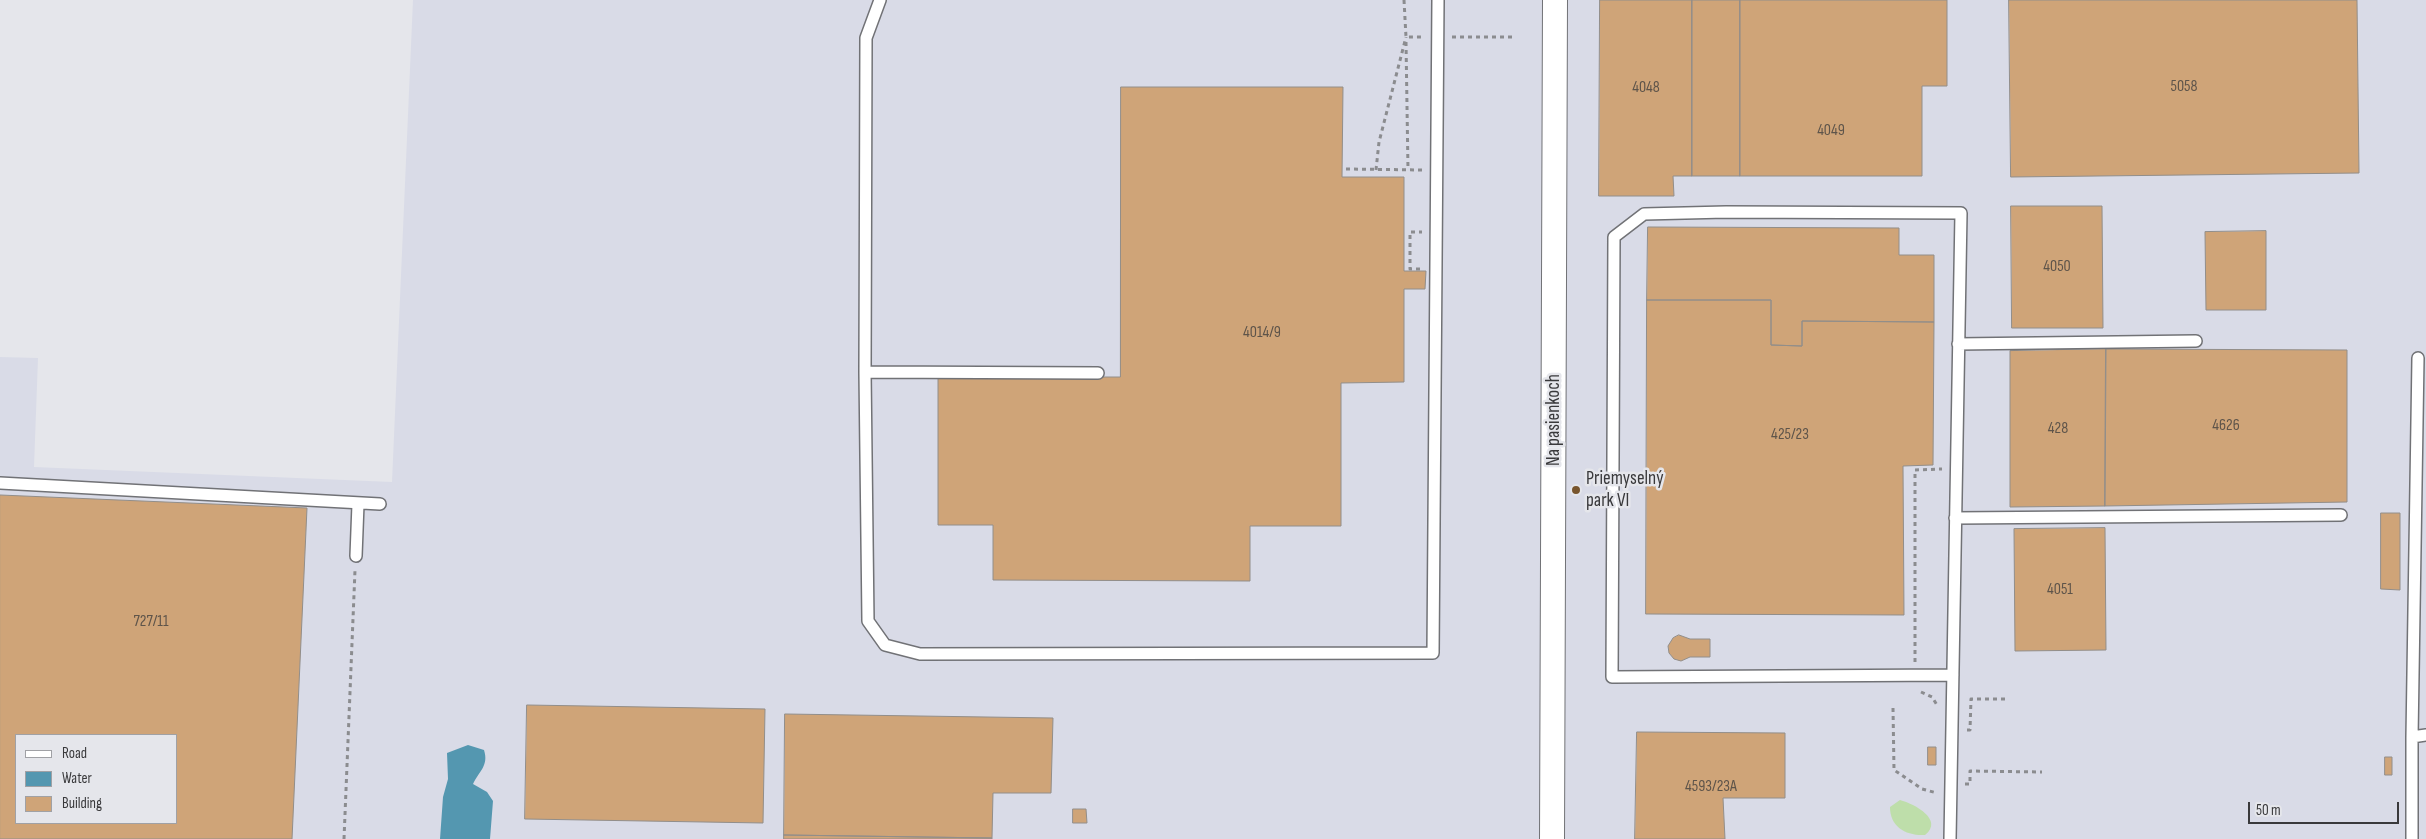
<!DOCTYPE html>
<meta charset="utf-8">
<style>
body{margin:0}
#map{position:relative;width:2426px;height:839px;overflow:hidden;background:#e5e6eb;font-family:"Sofia Sans Condensed",sans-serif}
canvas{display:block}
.legend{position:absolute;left:15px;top:734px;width:162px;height:90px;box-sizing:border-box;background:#e5e6eb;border:1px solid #a0a1a5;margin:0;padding:6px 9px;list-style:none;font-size:15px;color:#39393b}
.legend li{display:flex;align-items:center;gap:10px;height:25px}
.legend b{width:25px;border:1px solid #a0a1a5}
.scale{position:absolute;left:2248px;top:802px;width:151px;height:22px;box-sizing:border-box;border:2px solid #39393b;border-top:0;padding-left:6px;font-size:15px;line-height:18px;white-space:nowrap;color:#39393b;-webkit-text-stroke:4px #e5e6eb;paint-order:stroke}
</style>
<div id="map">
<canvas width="2426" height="839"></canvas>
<ul class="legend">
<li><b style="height:6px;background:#fff"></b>Road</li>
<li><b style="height:14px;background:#5497b0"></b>Water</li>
<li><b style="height:14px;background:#cfa478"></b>Building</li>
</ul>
<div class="scale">50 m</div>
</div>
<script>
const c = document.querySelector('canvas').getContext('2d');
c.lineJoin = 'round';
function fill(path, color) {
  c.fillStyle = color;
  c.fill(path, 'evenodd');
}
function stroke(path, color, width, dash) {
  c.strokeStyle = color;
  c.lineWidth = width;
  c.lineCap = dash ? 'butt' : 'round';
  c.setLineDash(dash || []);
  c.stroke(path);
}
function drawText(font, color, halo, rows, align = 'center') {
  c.font = font + ' "Sofia Sans Condensed",sans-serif';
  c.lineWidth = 5;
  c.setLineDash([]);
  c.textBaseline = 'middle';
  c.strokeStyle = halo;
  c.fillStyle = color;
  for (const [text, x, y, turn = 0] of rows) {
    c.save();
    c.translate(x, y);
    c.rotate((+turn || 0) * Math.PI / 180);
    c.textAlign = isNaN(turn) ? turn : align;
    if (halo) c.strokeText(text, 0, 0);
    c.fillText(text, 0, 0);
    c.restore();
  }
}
fill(new Path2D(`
 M413,0H2426V839H0V357L38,358L34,467L392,482ZM16,735H176V823H16Z`), '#d9dbe7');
fill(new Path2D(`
 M1900,800C1915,804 1944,820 1925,835C1906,836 1890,827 1890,807Z`), '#bedeaa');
fill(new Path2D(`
 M468,745L484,750C489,766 479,771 473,784L487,792L493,801L490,839H440L443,797L448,779L447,753Z`), '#5497b0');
const building = new Path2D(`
 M1600,0H1692V176H1673L1674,196H1599Z
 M1692,0H1740V176H1692Z
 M1740,0H1947V86H1922V176H1740Z
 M2009,0H2357L2359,173L2011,177Z
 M1121,87H1343L1342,177H1404V271H1426L1425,289H1404V382L1341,383V526H1250V581L993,580V525H938V377H1120Z
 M2011,206H2102L2103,328H2012Z
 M1648,227L1899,228V255H1934V322L1802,321V346L1771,345V300H1647Z
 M2266,231V310H2206L2205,232Z
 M1647,300H1771V345L1802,346V321L1934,322L1933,465L1903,466L1904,615L1646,614Z
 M2106,349L2105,506L2010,507V351Z
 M2106,349L2347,350V502L2105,506Z
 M0,495L307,508L292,839H0ZM16,735H176V823H16Z
 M2381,513H2400V590L2381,589Z
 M2105,528L2106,650L2015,651L2014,529Z
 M1679,635L1690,639H1710V657H1690L1681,661L1674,659L1669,653L1668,646L1673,638Z
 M527,705L765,709L763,823L525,819Z
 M785,714L1053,718L1051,793H993L992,838L784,835Z
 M1637,732L1785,733V798H1723L1725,839H1635Z
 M1928,747H1936V765H1928Z
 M2385,757H2392V775H2385Z
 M1073,809H1086L1087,823H1073Z
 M784,835L992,838V839H784Z`);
fill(building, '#cfa478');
stroke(building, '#928e8a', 1);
const lane = new Path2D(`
 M880,0L866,38L865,372L868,621L885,645L920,654L1433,653L1438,0
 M1958,344L2196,341
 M865,372L1098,373
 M0,483L380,504
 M1955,518L2341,515
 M356,556L358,504
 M2412,737L2418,358
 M1950,839L1961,213L1726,212L1644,214L1614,237L1612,677L1953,675
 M2412,839V737L2426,735`);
const street = new Path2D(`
 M1552,839L1555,0`);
stroke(lane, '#717276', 14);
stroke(street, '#717276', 26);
stroke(new Path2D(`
 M1404,0L1406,37H1424
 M1452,37H1514
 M1406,42L1408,170
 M1346,169L1423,170
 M1376,170L1379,142L1406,37
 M1420,269H1410V232H1422
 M1915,662V470L1942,469
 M1921,692L1932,697L1937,705
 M1893,708L1894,770L1922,789L1937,793
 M1967,730H1970L1971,699H2008
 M1965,784H1970V771L2042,772
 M344,839L355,570`), '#8b8c8f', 3, [4, 4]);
stroke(lane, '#fff', 11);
stroke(street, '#fff', 24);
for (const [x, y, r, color] of [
 [1576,490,5,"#78552d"]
]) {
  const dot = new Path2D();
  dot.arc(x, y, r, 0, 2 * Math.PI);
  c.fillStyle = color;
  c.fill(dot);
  stroke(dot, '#e5e6eb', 2);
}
drawText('16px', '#5e544a', null, [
 ["5058",2184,87],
 ["4048",1646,88],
 ["4049",1831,131],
 ["4050",2057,267],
 ["4014/9",1262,333],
 ["4626",2226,426],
 ["428",2058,429],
 ["425/23",1790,435],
 ["4051",2060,590],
 ["727/11",151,622],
 ["4593/23A",1711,787]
]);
drawText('19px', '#39393b', '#e5e6eb', [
 ["Na pasienkoch",1554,420,-90]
]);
drawText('19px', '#39393b', '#e5e6eb', [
 ["Priemyselný",1586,479],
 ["park VI",1586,501]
], 'left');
</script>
